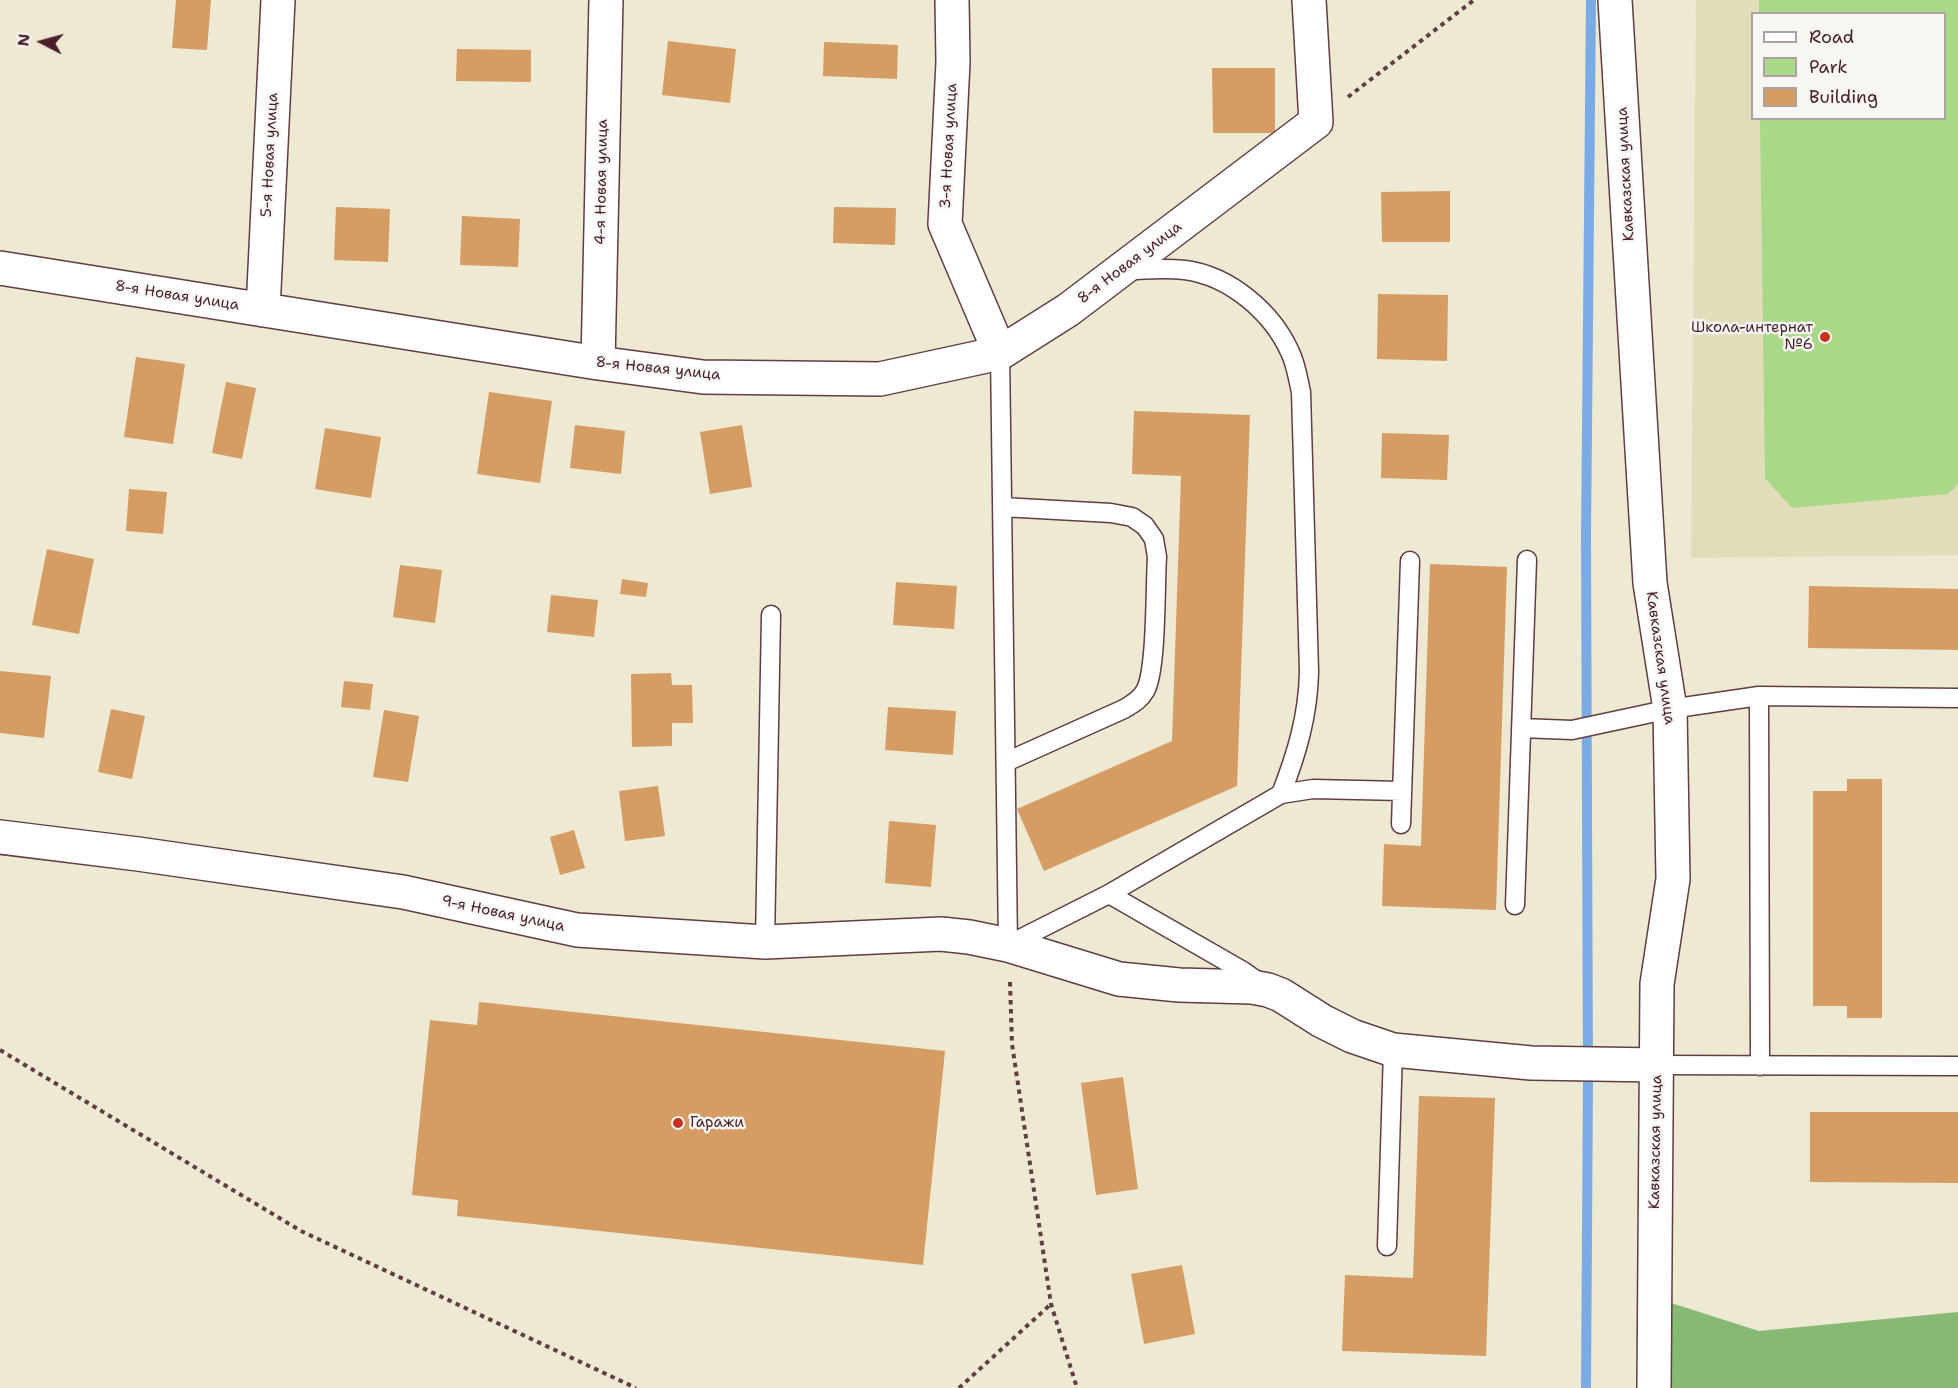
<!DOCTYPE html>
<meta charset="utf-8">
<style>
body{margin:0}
#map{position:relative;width:1958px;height:1388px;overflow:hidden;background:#ede9d2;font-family:"Shantell Sans",sans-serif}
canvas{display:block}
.legend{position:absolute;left:1751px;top:12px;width:195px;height:108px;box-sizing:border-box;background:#f6f6f2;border:2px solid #b1a0a2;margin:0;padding:8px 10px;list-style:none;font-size:18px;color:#4a1f2b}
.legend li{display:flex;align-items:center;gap:12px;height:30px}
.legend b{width:30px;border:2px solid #b1a0a2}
.north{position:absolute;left:12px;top:12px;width:60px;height:60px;-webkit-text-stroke:4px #f6f6f2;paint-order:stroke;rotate:276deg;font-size:16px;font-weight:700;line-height:24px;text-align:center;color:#4a1f2b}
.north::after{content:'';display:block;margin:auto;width:21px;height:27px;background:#4a1f2b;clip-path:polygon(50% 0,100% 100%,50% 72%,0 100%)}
</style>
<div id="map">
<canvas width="1958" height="1388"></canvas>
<ul class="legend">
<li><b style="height:8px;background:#fff"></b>Road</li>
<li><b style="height:16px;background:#a9d988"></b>Park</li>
<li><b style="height:16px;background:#d59d63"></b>Building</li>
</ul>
<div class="north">N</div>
</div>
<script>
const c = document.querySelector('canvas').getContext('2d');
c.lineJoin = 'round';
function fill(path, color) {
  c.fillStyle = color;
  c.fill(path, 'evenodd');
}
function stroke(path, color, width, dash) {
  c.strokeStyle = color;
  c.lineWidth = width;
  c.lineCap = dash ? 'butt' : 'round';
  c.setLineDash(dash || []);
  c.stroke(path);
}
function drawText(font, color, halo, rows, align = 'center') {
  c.font = font + ' "Shantell Sans",sans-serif';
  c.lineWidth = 5;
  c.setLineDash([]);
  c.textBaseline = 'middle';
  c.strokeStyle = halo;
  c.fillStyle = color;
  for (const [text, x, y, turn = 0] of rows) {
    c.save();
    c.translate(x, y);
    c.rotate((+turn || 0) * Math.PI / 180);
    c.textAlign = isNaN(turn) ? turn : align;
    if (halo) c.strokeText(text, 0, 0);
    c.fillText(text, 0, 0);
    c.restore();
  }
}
fill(new Path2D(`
 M1696,0H1958V555L1691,558ZM1752,14H1944V118H1752Z`), '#e1dcba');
fill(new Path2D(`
 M1759,0H1958V484L1948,494L1792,508L1765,478L1760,119L1944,118V14L1759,13Z`), '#a9d988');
fill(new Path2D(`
 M1671,1303L1759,1331L1958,1312V1388H1670Z`), '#86b974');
stroke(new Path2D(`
 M1586,1388L1588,1077L1586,535L1591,0`), '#7babe5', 10);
fill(new Path2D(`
 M176,0H211L207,50L172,48Z
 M668,41L736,49L730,103L662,95Z
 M824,42L898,45L897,79L823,76Z
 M457,49L531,50V82L456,81Z
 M1212,68H1275V133H1213Z
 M1450,191V242H1382L1381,192Z
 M336,207L390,209L388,262L334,260Z
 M834,207L896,208L895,245L833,243Z
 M462,216L520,219L518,267L460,265Z
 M1378,294L1448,295L1447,361L1377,359Z
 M136,357L185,364L173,444L124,437Z
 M226,382L256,388L242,459L212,453Z
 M489,392L552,401L540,483L477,474Z
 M1134,411L1250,415L1237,786L1044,871L1017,809L1172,741L1181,476L1132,474Z
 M575,425L625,431L621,474L570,468Z
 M742,425L752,487L710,494L700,432Z
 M325,428L381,437L371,498L315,489Z
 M1382,433L1449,435L1447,480L1381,478Z
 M129,489L167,492L163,534L126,531Z
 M47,549L94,559L79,634L32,625Z
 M1430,564L1507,567L1496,910L1382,906L1384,844L1421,846Z
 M400,565L442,570L435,623L393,617Z
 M622,579L648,583L646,597L620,594Z
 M896,582L957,586L954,629L893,625Z
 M1809,586L1958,589V650L1808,648Z
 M551,595L598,600L594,637L547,632Z
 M0,671L51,676L44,738L0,733Z
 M671,673L672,685H692L693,723H672V746L632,747L631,674Z
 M344,681L373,684L370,710L341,707Z
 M888,707L956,711L953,755L885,750Z
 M111,709L145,716L132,779L98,772Z
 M384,710L419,716L408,782L373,777Z
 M1847,779H1882V1018H1847V1006H1813V791H1847Z
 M658,786L665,836L625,841L619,791Z
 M889,821L936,825L931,887L885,883Z
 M574,830L585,868L560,875L550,837Z
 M479,1002L945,1051L923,1265L457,1216L458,1200L412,1195L430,1020L477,1025Z
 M1123,1077L1138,1189L1096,1195L1081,1083Z
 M1419,1096L1495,1098L1486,1356L1342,1351L1345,1275L1413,1278Z
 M1810,1112H1958V1183L1810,1182Z
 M1182,1265L1195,1334L1144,1344L1131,1274Z`), '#d59d63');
const service = new Path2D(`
 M1125,271C1146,269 1165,268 1185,270C1230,276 1272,312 1290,352C1296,364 1298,379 1301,392L1309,672C1308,716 1297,753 1281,794
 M1000,353L1008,945L1109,894
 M1002,507L1111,513L1132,517L1145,526L1154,539L1157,557C1155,585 1157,671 1145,691C1140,700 1132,704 1124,709L1006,762
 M1759,696L1760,1066
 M1521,728L1572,730L1670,709L1759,696L1958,698
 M1401,824L1410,561
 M1515,905L1527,560
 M765,942L771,615
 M1260,983L1243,971L1109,894L1281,794L1313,789L1402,791
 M1657,1065L1958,1066
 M1387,1246L1393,1050`);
const minor = new Path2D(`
 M952,0L953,62L945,224L1000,353
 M1615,0L1650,583L1670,709L1673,879L1657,984L1654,1388
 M0,268L598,363L703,377L880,379L1000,353L1068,310L1316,122L1309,0
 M263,310L278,0
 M598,363L606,0
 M0,837L138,854L403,892L577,930L765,942L941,934L969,937L1008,945L1119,979L1179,985L1252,987L1268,990L1281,995L1322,1021L1352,1036L1393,1050L1531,1063L1657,1065`);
stroke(service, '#623d44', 21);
stroke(minor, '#623d44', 36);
stroke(new Path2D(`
 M1348,97L1474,0
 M1010,982L1012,1044L1051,1304L1077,1388
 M0,1050L301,1231L636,1388
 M959,1388L1051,1304`), '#623d44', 4, [4.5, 4.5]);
stroke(service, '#fff', 18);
stroke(minor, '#fff', 33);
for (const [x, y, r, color] of [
 [1825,337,6,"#c8321e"],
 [678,1123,6,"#c8321e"]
]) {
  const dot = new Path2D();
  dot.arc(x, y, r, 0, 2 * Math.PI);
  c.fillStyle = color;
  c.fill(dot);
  stroke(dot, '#f6f6f2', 2);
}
drawText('15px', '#4a1f2b', '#f6f6f2', [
 ["3-я Новая улица",949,146,-87],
 ["5-я Новая улица",270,155,-87],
 ["Кавказская улица",1626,174,-93],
 ["4-я Новая улица",602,182,-89],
 ["8-я Новая улица",1130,263,-37],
 ["8-я Новая улица",177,296,9],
 ["8-я Новая улица",658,369,6],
 ["Кавказская улица",1660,658,82],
 ["9-я Новая улица",503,914,12],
 ["Кавказская улица",1656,1142,-89]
]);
drawText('15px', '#4a1f2b', '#f6f6f2', [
 ["Школа-интернат",1813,328],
 ["№6",1813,345],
 ["Гаражи",690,1123,"left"]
], 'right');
</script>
